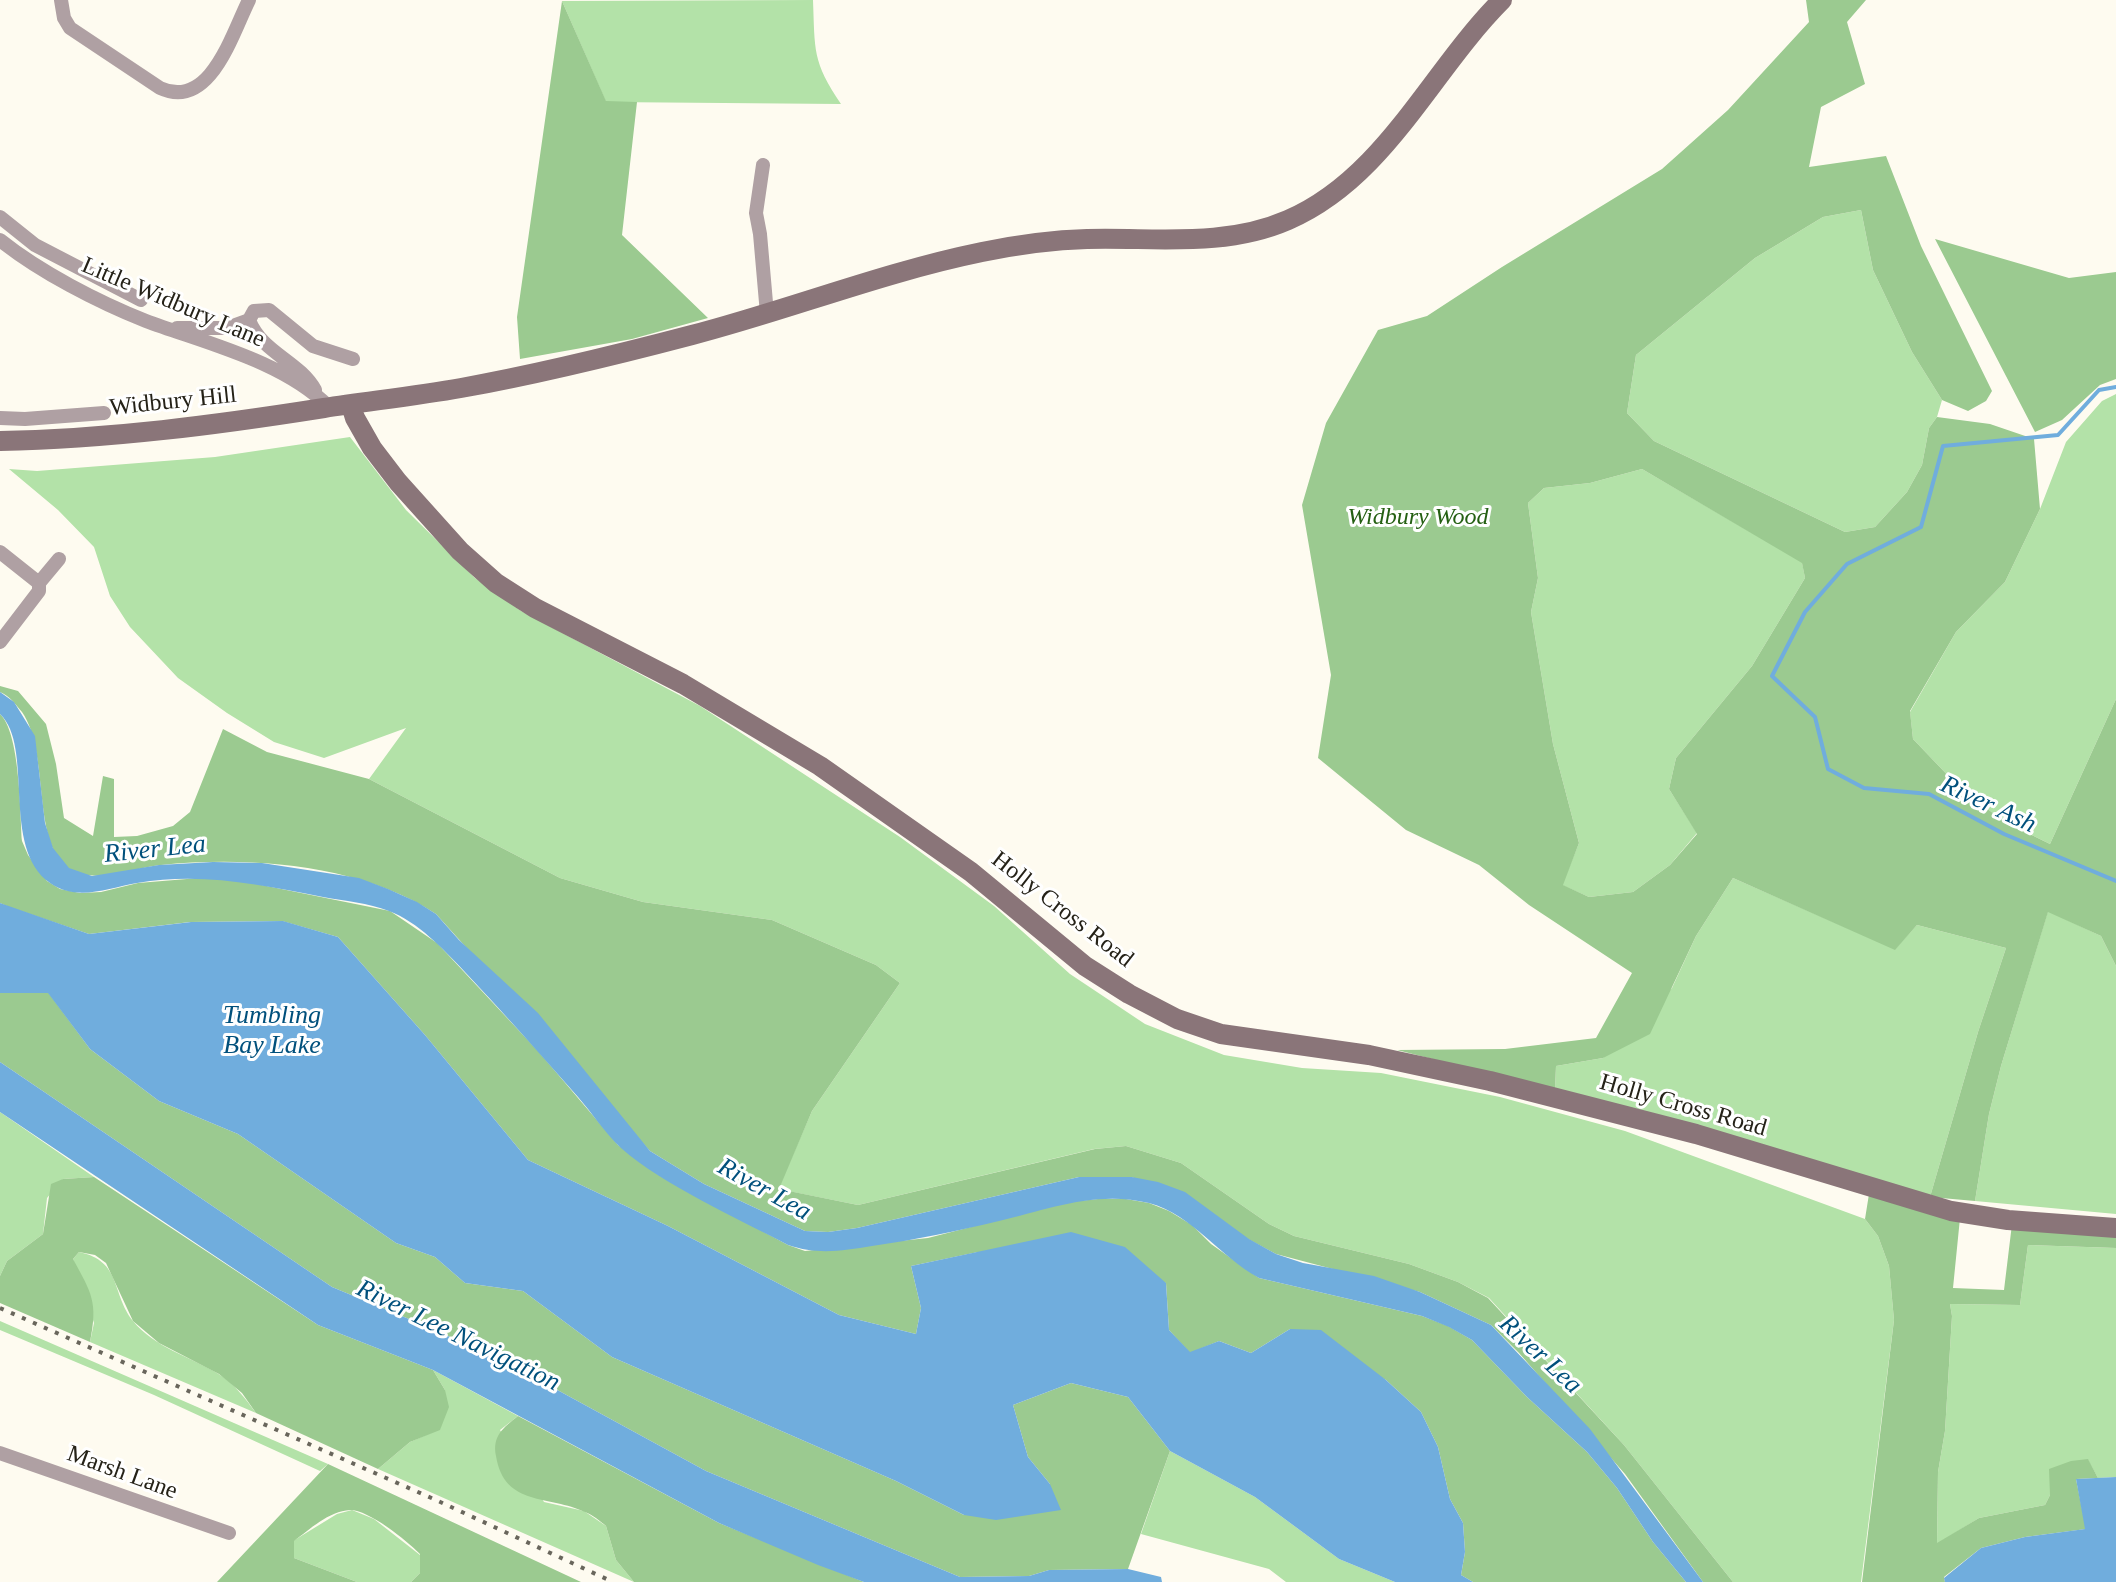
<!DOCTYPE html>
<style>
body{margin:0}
canvas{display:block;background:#fefbf0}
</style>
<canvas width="2116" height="1582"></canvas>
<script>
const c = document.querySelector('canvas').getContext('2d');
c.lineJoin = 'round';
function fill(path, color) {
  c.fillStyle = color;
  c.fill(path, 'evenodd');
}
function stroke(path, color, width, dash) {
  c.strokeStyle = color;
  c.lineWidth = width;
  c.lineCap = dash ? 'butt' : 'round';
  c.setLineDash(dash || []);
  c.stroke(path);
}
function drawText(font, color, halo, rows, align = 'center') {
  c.font = font + ' "Times New Roman",serif';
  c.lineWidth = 6;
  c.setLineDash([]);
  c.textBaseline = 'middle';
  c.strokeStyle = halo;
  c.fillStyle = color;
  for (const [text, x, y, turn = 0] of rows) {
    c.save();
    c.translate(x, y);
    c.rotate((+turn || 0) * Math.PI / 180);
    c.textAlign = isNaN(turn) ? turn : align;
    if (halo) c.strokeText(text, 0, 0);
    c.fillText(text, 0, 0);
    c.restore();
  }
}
fill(new Path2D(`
 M813,0C815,50 812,61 841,104L606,102L562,1Z
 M1861,210L1873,270L1912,352L1942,400L1937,417L1929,428L1922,465L1907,492L1875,527L1845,532L1654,441L1627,413L1636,355L1755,258L1823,217Z
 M2116,394V699L2050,844L2003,821L1957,785L1913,739L1910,712L1956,632L2005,582L2040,509L2066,442L2102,401Z
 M350,437L406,510L475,578L521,611L700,706L900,837L994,906L1070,974L1145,1024L1224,1055L1302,1068L1381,1073L1500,1097L1625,1131L1865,1219L1878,1236L1889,1266L1894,1320L1861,1582H1733L1624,1445L1489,1298L1458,1282L1409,1264L1294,1236L1269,1224L1181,1163L1126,1146L1094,1149L858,1205L778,1189L812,1111L900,983L876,965L772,920L643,902L560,878L369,779L406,728L324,758L274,742L227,713L178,678L130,627L110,596L94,547L58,510L9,469L37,471L215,457Z
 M1642,469L1802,562L1805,578L1752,666L1676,758L1669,789L1697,833L1670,865L1633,892L1589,897L1562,885L1579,843L1553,744L1531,612L1538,578L1528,503L1544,488L1590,483Z
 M1733,878L1895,949L1917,925L2006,948L1978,1032L1930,1197L1555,1090L1556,1066L1603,1058L1672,988L1696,936Z
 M2048,911L2101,936L2116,966V1214L1975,1201L1989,1114L2001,1066Z
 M0,1112L94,1177L63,1179L47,1198L43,1234L7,1261L0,1276Z
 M2028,1245L2116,1248V1477L2098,1478L2088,1460L2050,1495L2045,1505L1979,1518L1937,1544L1938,1472L1945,1431L1952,1316L1950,1304L2020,1305Z
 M79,1252C122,1261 111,1293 133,1321C154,1347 190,1357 217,1373C234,1383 245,1398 256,1413L90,1342L94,1323L73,1259Z
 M0,1321L328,1464L320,1471L154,1395L0,1330Z
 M433,1370L518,1416L500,1430L544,1502L584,1511L606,1526L616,1560L634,1582L378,1469L410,1442L440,1429L445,1390Z
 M1170,1451L1255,1497L1339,1559L1395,1582H1286L1269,1569L1141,1534Z
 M352,1510L374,1519L420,1555V1573L411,1582H357L294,1558L293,1541L337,1514Z`), '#b3e2a8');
fill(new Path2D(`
 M1806,0H1866L1847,22L1865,84L1821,107L1809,167L1886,156L1921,246L1992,391L1986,401L1968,411L1942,400L1912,352L1873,270L1861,210L1823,217L1755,258L1636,355L1627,413L1654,441L1845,532L1875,527L1907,492L1922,465L1929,428L1937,417L1990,424L2034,439L2040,509L2005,582L1956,632L1910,711L1913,739L1957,785L2003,821L2050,844L2116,699V966L2101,936L2048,912L2001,1066L1989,1114L1975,1201L1930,1197L1978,1032L2006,948L1917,925L1895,950L1733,878L1696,936L1650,1034L1603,1058L1556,1066L1555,1090L1397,1050L1505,1049L1596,1038L1632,973L1529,905L1479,865L1406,830L1318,758L1331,675L1302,505L1326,423L1378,330L1427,316L1502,267L1662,169L1728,110L1809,22ZM1642,469L1802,563L1805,578L1752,666L1676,758L1669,789L1697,834L1670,865L1633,892L1589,897L1563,885L1579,843L1553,744L1531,612L1538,578L1528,503L1544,488L1590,483Z
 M562,1L606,101L637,102L622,235L708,318L632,339L520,359L517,317Z
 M1935,239L2069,278L2116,272V379L2100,385L2062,420L2035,432Z
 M0,686L18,691L46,724L56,764L64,818L93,836L103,776L114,779V837L137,836L173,826L190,812L223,729L267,752L369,779L560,878L643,902L772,920L876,965L900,983L812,1111L779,1189L858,1205L1095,1149L1126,1146L1181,1163L1269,1224L1294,1236L1409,1264L1458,1282L1488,1298L1624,1445L1733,1582H1703L1625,1474L1519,1353L1491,1325L1420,1292L1276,1254L1132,1177H1079L857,1228L828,1232L805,1231L704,1184L650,1151L436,914C360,864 249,856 161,865C133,868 97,884 71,870C30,846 51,754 22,712C15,704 10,696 0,692Z
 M0,714C20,733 20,811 22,841L28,855L47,881L60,889L80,893L101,892L138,883L199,878L232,879L390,911L437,943L538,1051L618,1145L662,1177L788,1245L805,1251L928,1238L1068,1202L1098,1199H1126L1149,1203L1169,1211L1192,1225L1211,1244L1259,1278L1422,1316L1448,1326L1472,1340L1527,1397L1587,1452L1617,1488L1653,1542L1686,1582H1473L1461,1575L1465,1552L1463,1523L1450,1499L1438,1447L1421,1412L1386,1380L1290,1329L1251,1353L1219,1341L1190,1353L1169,1330L1166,1283L978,1252L911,1266L921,1308L916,1334L839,1315L668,1226L528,1160L425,1035L338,937L282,921L190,922L89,934L9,907L0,903Z
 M48,992L90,1049L159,1101L238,1134L396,1243L435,1257L465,1283L523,1291L612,1357L896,1481L964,1515L1050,1484L1028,1457L1013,1405L1071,1383L1128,1397L1170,1451L1128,1569L1049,1570L1029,1576L960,1577L706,1471L517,1368L433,1329L332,1287L0,1062V993Z
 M94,1177L318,1325L433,1370L445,1390L449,1407L440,1430L410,1442L378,1469L256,1413L242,1393L219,1374L159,1343L133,1321L106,1263L95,1255L79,1252L73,1259C92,1294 98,1302 90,1342L0,1303V1276L7,1261L43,1234L51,1184L63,1179Z
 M1869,1194L1960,1218L1953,1288L2004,1290L2012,1224L2116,1233V1248L2028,1245L2020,1305L1950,1304L1952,1316L1945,1431L1938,1472L1937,1543L1979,1518L2045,1505L2050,1495L2049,1469L2071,1461L2088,1459L2098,1478L2076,1479L2086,1529L2025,1537L1981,1548L1944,1577L1945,1582H1862L1894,1320L1889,1266L1878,1236L1865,1219Z
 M518,1416L719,1523L864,1582H634L616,1560L606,1526C600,1521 593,1515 585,1512C550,1495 504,1507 496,1456C492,1436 503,1428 518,1416Z
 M328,1464L581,1582H411L420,1573V1554C406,1540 369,1510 350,1510C329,1511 309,1530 294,1541V1558L357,1582H217Z`), '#9bca90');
fill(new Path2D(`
 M0,692L14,702L35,736L45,823L53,848L69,868L92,876L159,865L213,862L262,863L359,878L388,889L417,902L436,914L459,940L538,1013L650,1151L704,1184L805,1231L828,1232L857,1228L1079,1177H1132L1158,1182L1185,1192L1249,1239L1276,1254L1303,1263L1374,1276L1420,1292L1491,1325L1590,1429L1703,1582H1686L1653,1542L1617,1488L1587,1452L1527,1397L1472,1340L1449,1327L1422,1316L1259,1278C1220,1257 1193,1215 1149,1203C1097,1190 1048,1209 999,1221C957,1231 915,1240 872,1246C842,1251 817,1255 788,1245C737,1218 663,1185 621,1148C605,1133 592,1113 578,1097C540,1054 503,1012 464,971C443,949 418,922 389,911C368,903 345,901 323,897C259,885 203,872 137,883C108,888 77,902 50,883C0,848 35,747 0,714Z
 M0,903L89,934L191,922L283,921L338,937L425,1035L528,1160L668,1226L839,1315L916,1334L921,1308L911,1266L1071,1232L1125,1247L1166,1283L1169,1330L1190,1352L1219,1341L1251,1353L1290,1329L1321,1330L1386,1380L1421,1412L1438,1447L1450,1499L1463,1523L1465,1552L1461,1575L1473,1582H1395L1339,1559L1255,1497L1170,1451L1128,1397L1071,1383L1013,1405L1028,1457L1050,1484L1061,1510L996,1520L964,1515L896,1481L612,1357L523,1291L465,1283L435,1257L396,1243L238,1134L159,1101L90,1049L48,993H0Z
 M0,1062L332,1287L433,1329L517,1368L706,1471L960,1577L1029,1576L1049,1570L1128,1569L1161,1577L1162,1582H864L818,1565L719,1523L433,1370L318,1325L0,1112Z
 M2116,1477V1582H1945L1944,1578L1981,1548L2025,1537L2085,1529L2076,1479Z`), '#70addd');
stroke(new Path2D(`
 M2116,387L2099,390L2058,435L1943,446L1921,527L1847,564L1805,612L1772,676L1815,717L1828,769L1864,788L1929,794L2004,834L2116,881`), '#70addd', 4);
stroke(new Path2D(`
 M61,0L64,18L70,28L160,88C210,111 232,34 249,0
 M763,165L756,213L760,234L767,314
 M0,217L35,245L141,300
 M0,240C40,272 98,302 146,321C205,343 283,361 329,407
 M249,320L254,311L269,310L313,346L353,359
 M177,328H227L249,320C262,353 299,361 315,390
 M0,418L25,419L104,413
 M0,552L39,583
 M0,642L39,591V583L59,559
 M0,1453L229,1533`), '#afa0a3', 14);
stroke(new Path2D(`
 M351,405L355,418L372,448L398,482L460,551L496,583L535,608L683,684L820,766L971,872L1085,966L1129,994L1177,1019L1221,1034L1369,1055L1490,1081L1696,1134L1951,1211L2008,1220L2116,1228
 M0,441C109,439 216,425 324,408C370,401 416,396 461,388C539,374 616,355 692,335C788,310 884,272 982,252C1016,245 1051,240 1087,239C1154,237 1224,248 1288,220C1385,178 1430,72 1502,0`), '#8a7579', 20);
stroke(new Path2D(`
 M0,1308L436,1500L613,1582`), '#69665c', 4, [4, 8]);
drawText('24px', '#252218', '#fff', [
 ["Little Widbury Lane",173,303,23],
 ["Widbury Hill",173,402,-6],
 ["Holly Cross Road",1062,910,38],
 ["Holly Cross Road",1683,1106,16],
 ["Marsh Lane",122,1473,20]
]);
drawText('italic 24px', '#256013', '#fff', [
 ["Widbury Wood",1418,518]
]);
drawText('italic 26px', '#00507c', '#fff', [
 ["River Ash",1988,805,25],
 ["River Lea",155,850,-6],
 ["Tumbling",272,1016],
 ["Bay Lake",272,1046],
 ["River Lea",764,1190,29],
 ["River Lee Navigation",458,1336,26],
 ["River Lea",1540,1355,43]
]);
</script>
